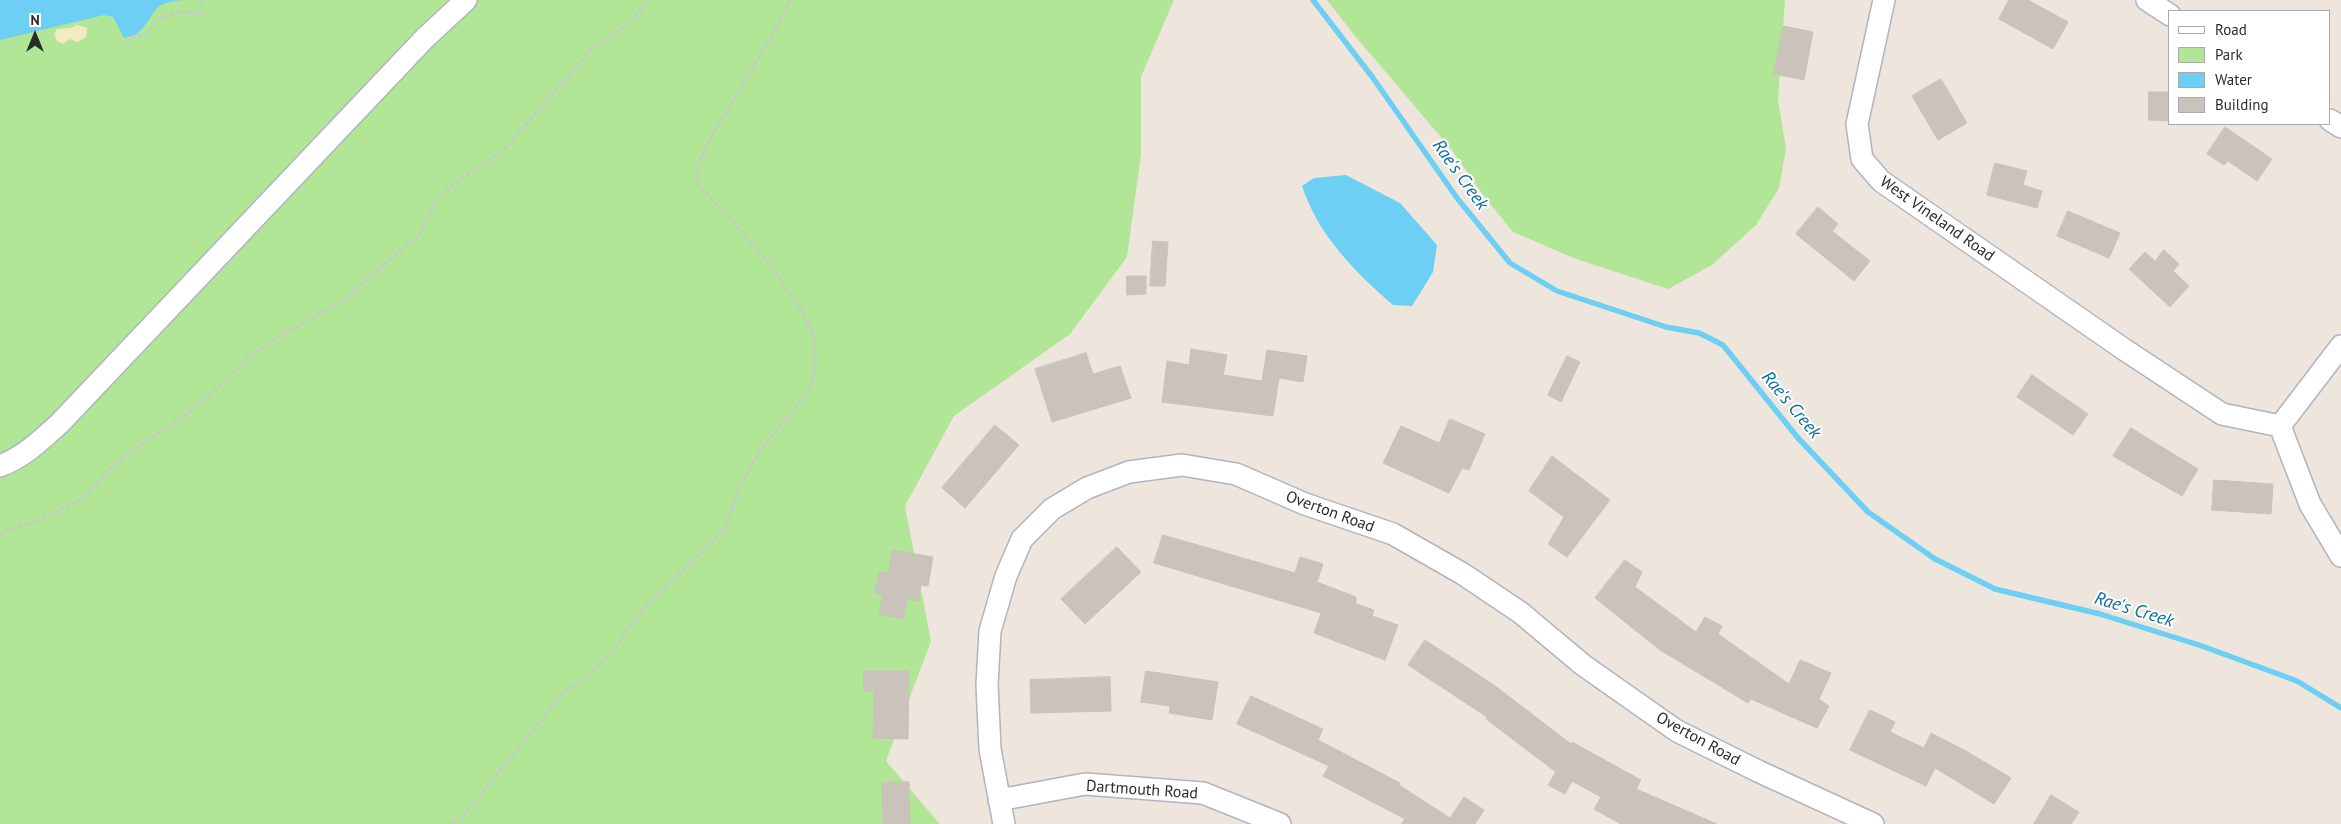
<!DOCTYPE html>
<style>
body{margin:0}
#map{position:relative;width:2341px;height:824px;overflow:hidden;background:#eee6dd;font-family:"PT Sans",sans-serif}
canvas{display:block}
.legend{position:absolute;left:2168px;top:10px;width:162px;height:115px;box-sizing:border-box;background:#fff;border:1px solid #aaa;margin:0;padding:6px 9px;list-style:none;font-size:15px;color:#2b2b2b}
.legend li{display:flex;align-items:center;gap:10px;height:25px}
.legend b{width:25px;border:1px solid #aaa}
.north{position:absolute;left:10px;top:10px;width:50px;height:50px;-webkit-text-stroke:4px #fff;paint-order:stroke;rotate:0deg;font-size:14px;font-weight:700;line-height:20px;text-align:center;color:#2b2b2b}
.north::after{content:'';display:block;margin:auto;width:18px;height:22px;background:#2b2b2b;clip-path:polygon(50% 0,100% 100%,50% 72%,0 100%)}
</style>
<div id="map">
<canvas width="2341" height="824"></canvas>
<ul class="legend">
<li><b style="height:6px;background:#fff"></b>Road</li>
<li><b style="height:14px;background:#b2e697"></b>Park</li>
<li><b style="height:14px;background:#6ccff3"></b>Water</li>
<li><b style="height:14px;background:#c9c3bc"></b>Building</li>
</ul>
<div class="north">N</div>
</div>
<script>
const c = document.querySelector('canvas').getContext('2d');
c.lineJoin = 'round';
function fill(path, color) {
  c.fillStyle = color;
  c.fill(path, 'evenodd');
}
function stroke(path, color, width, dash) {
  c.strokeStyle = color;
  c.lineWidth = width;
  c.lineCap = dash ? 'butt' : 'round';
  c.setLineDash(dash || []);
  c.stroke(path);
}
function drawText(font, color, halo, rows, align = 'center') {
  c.font = font + ' "PT Sans",sans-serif';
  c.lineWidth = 4;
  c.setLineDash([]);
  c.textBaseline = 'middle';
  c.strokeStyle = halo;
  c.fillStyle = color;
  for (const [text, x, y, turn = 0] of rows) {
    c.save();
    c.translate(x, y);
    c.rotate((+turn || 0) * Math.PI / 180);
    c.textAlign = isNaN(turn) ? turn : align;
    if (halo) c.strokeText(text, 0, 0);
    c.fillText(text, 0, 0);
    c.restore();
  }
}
fill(new Path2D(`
 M0,0H1174L1141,77V155L1127,257L1070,334L954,416L905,506L931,641L886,761L940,824H0Z
 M1327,0H1785L1778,99L1786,149L1779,188L1756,225L1712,265L1668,289L1576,259L1513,232L1483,195L1452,150L1355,36Z`), '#b2e697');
fill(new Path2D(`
 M77,25L87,28V34L85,38L77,42L70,39L63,44L57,41L54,34L57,29L70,28Z`), '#f3ebbf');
fill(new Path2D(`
 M0,0H182C147,4 159,13 139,32C136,36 129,36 124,38L113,17L104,15L0,40Z
 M1346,175L1400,203L1437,245L1433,272L1412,306L1393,305C1355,272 1318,235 1302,186L1314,178Z`), '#6ccff3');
stroke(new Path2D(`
 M1313,0L1373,78L1457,198L1510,263L1557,291L1666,327L1699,333L1723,345L1798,438L1868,512L1935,559L1995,589L2100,614L2202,646L2297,681L2341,708`), '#6ccff3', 5.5);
const building = new Path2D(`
 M2009,0H2028L2068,22L2053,49L1999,19Z
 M1783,26L1813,32L1804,80L1774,74Z
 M1941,79L1967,123L1938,140L1912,96Z
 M2149,92H2170V121L2149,120Z
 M2225,127L2272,159L2257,181L2228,161L2224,165L2207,154Z
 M1995,163L2027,171L2023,185L2042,191L2037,208L1987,195Z
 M1818,207L1838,224L1832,231L1870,261L1854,281L1796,234Z
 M2068,211L2120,233L2109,258L2057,236Z
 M1153,241L1168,242L1165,286H1150Z
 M2164,250L2179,264L2173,271L2189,286L2170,307L2129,269L2145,252L2155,261Z
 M1127,276H1146V294L1127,295Z
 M1191,349L1227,355L1223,375L1262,381L1267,350L1307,356L1303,382L1279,378L1273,416L1162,402L1167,361L1189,365Z
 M1086,353L1093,374L1120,366L1131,398L1052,422L1035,369Z
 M1567,356L1580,362L1561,402L1548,395Z
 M2032,375L2088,414L2073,435L2017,397Z
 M1450,419L1485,434L1469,470L1462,468L1449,493L1383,463L1401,426L1439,443Z
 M995,425L1019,445L965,508L942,488Z
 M2131,428L2198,469L2182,496L2113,456Z
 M1552,456L1610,500L1567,557L1548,544L1564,517L1529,491Z
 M2214,480L2273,484L2271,514L2212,510Z
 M1163,535L1295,573L1300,557L1323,564L1317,582L1356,597V604L1374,610L1372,616L1398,625L1385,660L1314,633L1321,613L1154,563Z
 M1117,547L1141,572L1085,624L1061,599Z
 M892,550L933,557L928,586L921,585L918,601L907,599L903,619L879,614L883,595L875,593L879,571L888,573Z
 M1625,560L1642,572L1635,587L1696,632L1705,617L1722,626L1718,634L1789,684L1800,660L1831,673L1819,699L1829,706L1817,728L1751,699L1748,703L1660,650L1595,598Z
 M1425,640L1494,685L1571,744L1572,742L1641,780L1636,789L1717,824H1621L1594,809L1601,797L1572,781L1565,794L1548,785L1556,772L1486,719L1487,717L1408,665Z
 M864,671H909L908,739L873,738L874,691H864Z
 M1146,671L1218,682L1212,720L1169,713L1170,706L1141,702Z
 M1110,677L1111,711L1031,713L1030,680Z
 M1251,696L1323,729L1318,740L1400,783L1399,785L1450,818L1464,797L1484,810L1475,824H1401L1405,819L1323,776L1329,766L1237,724Z
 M1870,710L1895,722L1890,732L1924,748L1931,733L1966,751L2011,778L1994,804L1935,768L1926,786L1850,750Z
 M909,782L910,824H883L882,783Z
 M2051,795L2079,812L2071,824H2034Z`);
fill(building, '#c9c3bc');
stroke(building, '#c9c2b6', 1);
const minor = new Path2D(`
 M1884,0L1857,124L1862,159L1881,181L2125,350L2222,414L2280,426
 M2147,0L2170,15
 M2330,120L2341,127
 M2280,426L2310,504L2341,556
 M2280,426L2341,346
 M0,466C24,457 41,440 60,423L425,38L466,0
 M999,800L1085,784L1203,793L1280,824
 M1004,824L990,749L987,685L990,631L1006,576L1022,539L1052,509L1087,488L1129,472L1182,465L1236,474L1305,504L1393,534L1463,574L1521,613L1583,665L1677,731L1760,772L1873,824`);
stroke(minor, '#b1b3bf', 24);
stroke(new Path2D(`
 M126,41L145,33L159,19L169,15L178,12L203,14L202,0
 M0,534L50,515L79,501L114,465L128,453L182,418L220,386L246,359L287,332L341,302L421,233L437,198L458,181L502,152L591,50L628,24L650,0
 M452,824L463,816L564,692L583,681L609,656L643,609L725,529L741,484L760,451L809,390L815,367V341L806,319L795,300L766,259L699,185L696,174L700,160L712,136L777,27L790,0`), '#c8c8c8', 3, [4, 2.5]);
stroke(minor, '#fff', 21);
drawText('16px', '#2b2b2b', '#fff', [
 ["West Vineland Road",1937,219,35],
 ["Overton Road",1330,512,20],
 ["Overton Road",1698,739,29],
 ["Dartmouth Road",1142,790,4]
]);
drawText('italic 18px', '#086da2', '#fff', [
 ["Rae's Creek",1460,175,54],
 ["Rae's Creek",1791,405,50],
 ["Rae's Creek",2134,610,17]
]);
</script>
